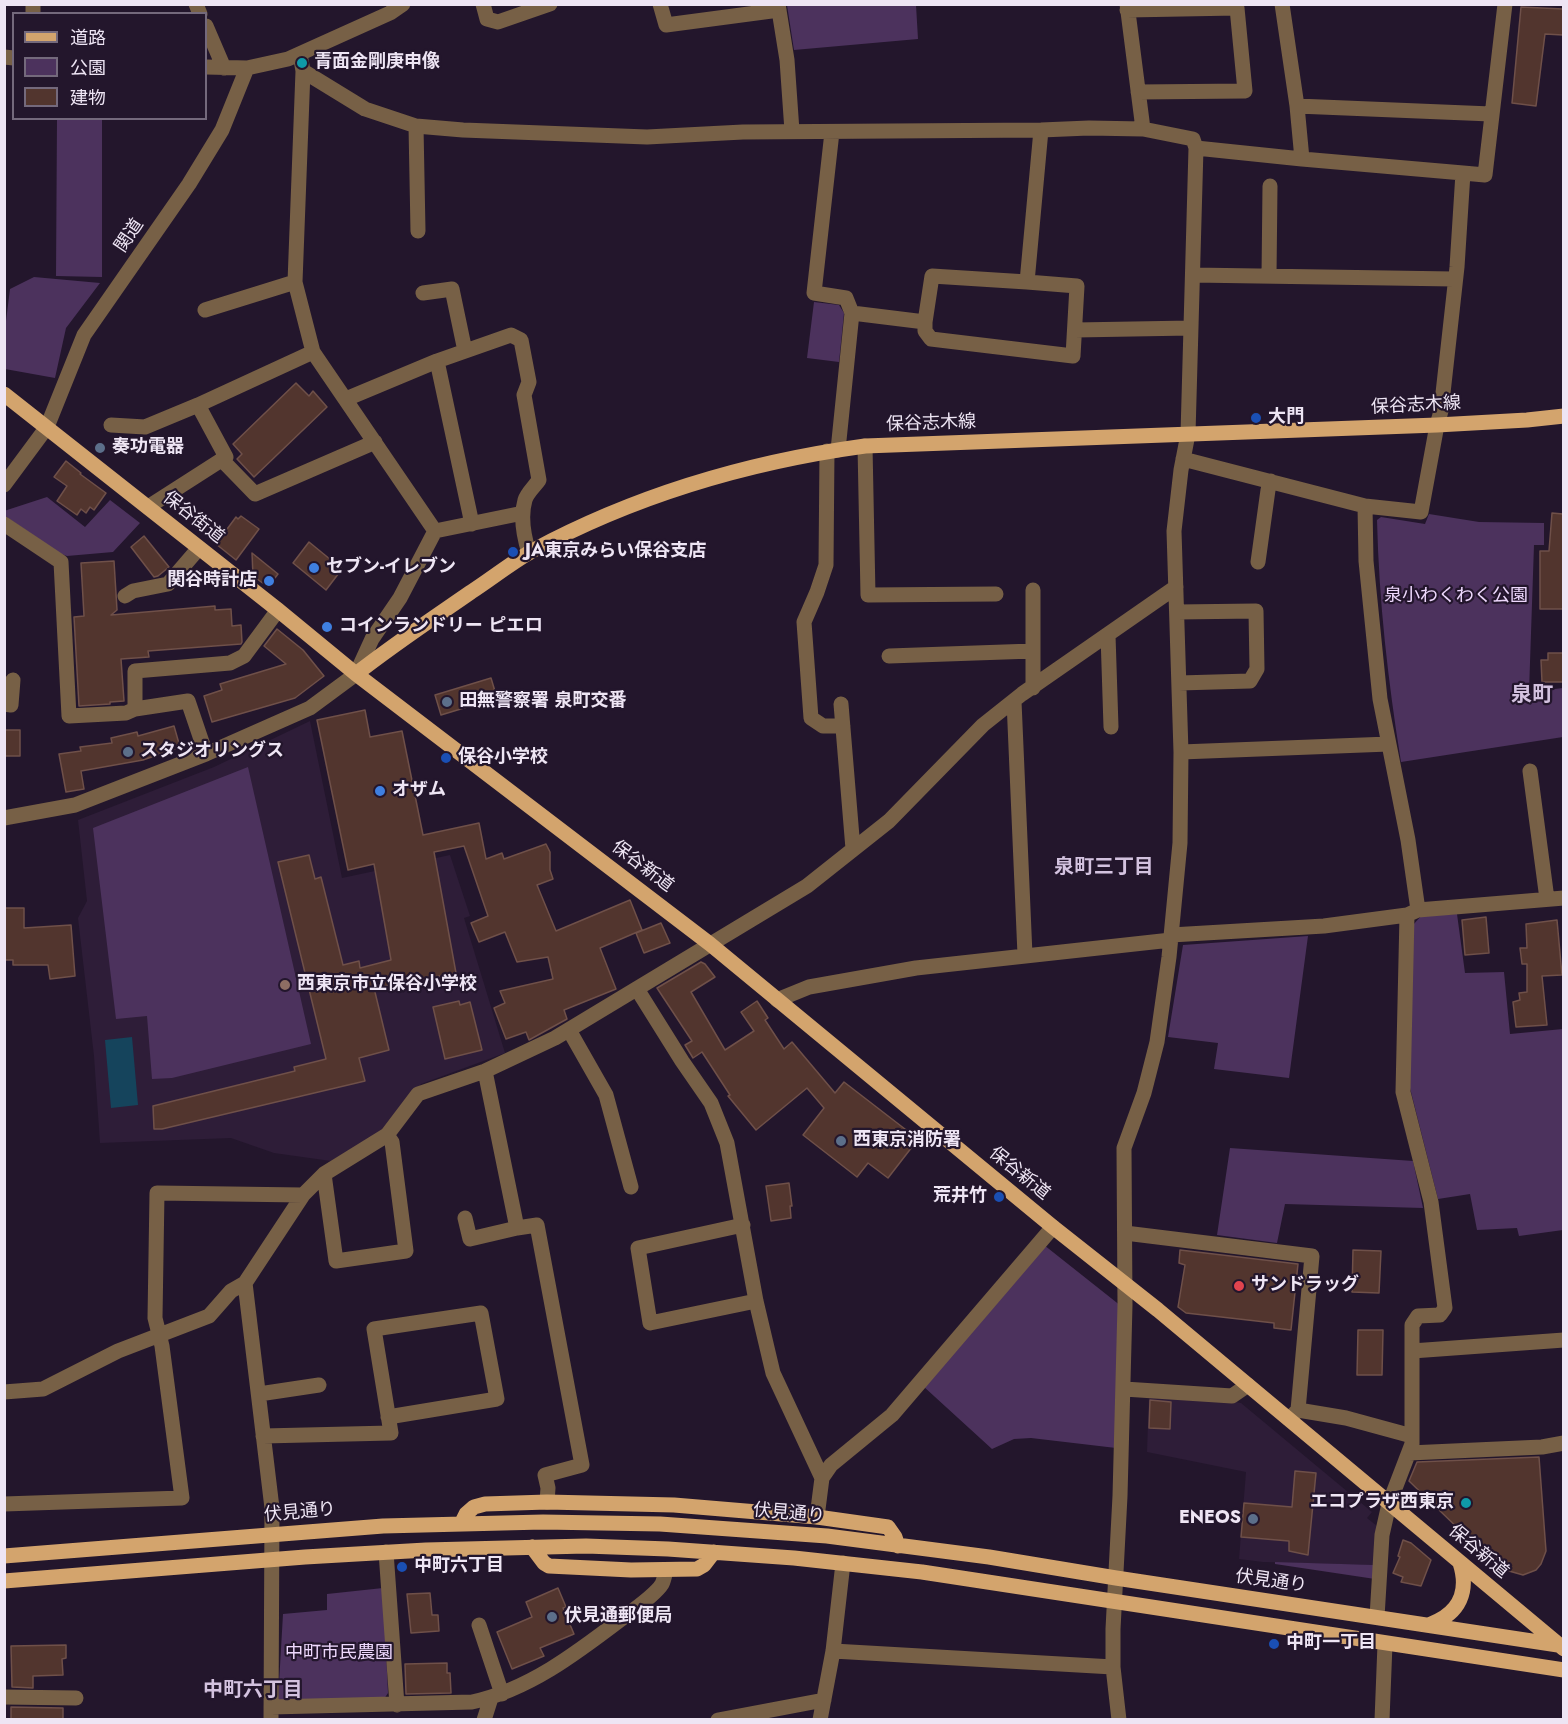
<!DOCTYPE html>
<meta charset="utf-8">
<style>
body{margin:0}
#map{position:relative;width:1568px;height:1724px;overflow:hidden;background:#23162c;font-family:Jost,"Noto Sans JP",sans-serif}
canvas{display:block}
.frame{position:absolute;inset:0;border:6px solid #eee5f4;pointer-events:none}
.legend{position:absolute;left:12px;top:12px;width:195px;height:108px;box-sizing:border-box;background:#23162c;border:2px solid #74697c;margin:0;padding:8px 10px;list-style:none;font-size:18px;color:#eee5f4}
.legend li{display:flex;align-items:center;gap:12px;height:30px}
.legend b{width:30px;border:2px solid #74697c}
</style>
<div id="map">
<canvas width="1568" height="1724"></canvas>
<div class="frame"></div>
<ul class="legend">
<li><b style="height:8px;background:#d3a46d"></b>道路</li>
<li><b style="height:16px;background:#4c325d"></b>公園</li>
<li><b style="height:16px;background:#52352e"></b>建物</li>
</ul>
</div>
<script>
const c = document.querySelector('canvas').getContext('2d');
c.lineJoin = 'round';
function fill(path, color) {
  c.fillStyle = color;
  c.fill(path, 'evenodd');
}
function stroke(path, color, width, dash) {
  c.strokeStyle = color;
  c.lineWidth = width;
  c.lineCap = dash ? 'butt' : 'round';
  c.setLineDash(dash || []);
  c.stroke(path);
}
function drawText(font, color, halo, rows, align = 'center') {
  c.font = font + ' Jost,"Noto Sans JP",sans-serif';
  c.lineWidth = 4.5;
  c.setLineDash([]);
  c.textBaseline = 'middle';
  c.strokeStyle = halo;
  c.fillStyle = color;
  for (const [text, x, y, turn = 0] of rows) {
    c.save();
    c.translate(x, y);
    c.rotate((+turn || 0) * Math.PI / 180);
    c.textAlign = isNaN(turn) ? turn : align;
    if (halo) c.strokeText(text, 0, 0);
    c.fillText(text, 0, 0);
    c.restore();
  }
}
fill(new Path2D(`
 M310,721L342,878L450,855L470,916L464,918L505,1053L421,1084L385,1129L331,1161L274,1153L231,1138L100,1143L94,1056L78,918L87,901L78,820L214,767Z
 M1149,1393L1220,1399L1241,1403L1372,1512L1367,1518L1377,1526L1375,1565L1263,1562L1239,1559L1246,1472L1147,1452Z`), '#2e1d38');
fill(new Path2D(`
 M787,5H916L918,39L794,50Z
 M57,119H102V277L56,276Z
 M34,277L100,283L66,328L55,378L5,369V329L10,289Z
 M814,302L839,305L844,313L839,362L807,358Z
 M47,497L85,527L110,500L140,523L113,552L67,556L59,553L5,516L4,511Z
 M1429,514L1479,522L1544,523V545H1534L1529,692L1563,688V737L1401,762C1388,680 1379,603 1377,520L1381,517L1425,524Z
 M248,767L311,1044L172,1078L152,1079L147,1016L116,1019L93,828Z
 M1457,914L1465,973L1504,972L1510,1034L1563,1029V1230L1519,1236L1517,1228L1477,1230L1470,1194L1438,1199L1410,1088L1413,925L1421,916Z
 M1308,936L1289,1078L1214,1069L1218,1043L1168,1037L1183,945Z
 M1230,1148L1413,1161L1423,1208L1285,1204L1277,1243L1217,1235Z
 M1044,1245L1121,1306L1116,1448L1031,1438L1014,1439L992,1449L923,1386Z
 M1275,1562L1375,1565V1579L1275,1564Z
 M383,1588L388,1693L384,1699L278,1701L283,1614L327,1610V1594Z`), '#4c325d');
fill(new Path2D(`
 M132,1037L138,1105L111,1108L105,1040Z`), '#15445c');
const building = new Path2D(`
 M1521,7L1563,9V35L1545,34L1536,106L1512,103Z
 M296,383L309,396L313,391L327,407L254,477L237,459L242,454L233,444Z
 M66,461L81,473L80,474L106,493L94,510L90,507L86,513L81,509L77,515L57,501L67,486L54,477Z
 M1552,513L1563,514V609H1540V551H1549Z
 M241,516L259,529L236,560L216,544L236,517L238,519Z
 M144,536L169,567L158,576L154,577L131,547Z
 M309,542L342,569L326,590L293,563Z
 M252,553L278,574L268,587L253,576Z
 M114,561L117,610L111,615L215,606V610L231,609L232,626L241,625L242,642L241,644L148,651L149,657L121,659L124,701L110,702V704L79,706L74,617L84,616L81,563Z
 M277,629L303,650L324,676L295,698L212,722L204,696L222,690L220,684L286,664L264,646Z
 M1548,653H1563V682H1542L1541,660H1548Z
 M491,678L497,698L441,715L435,695Z
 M365,710L370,737L402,731L423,835L479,823L486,859L502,853L504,859L546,844L550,852V870L553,879L537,885L556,931L630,900L642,930L600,948L616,989L564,1010L567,1019L529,1040L526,1032L506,1039L494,1008L505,1003L500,991L553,979L548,957L517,962L505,932L479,942L471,923L488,916L464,846L434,852L456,973L374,988L389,1050L359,1058L365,1081L162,1129H154L153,1106L295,1071L294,1067L326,1059L278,862L309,855L315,879L321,877L343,965L359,961L360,968L391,960L374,864L348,870L317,720Z
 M174,726L180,747L143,760L81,771L84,789L66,792L59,754L81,751L80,747L112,743L111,738L137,732L138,736Z
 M5,730H20V756H4Z
 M4,908H24V928L71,925L75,976L50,979L48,965H13V960H4Z
 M1486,917L1489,953L1465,955L1462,920Z
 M1557,920L1562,975L1542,976L1547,1025L1516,1027L1513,1002L1520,1000L1519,993L1527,992V964H1522L1520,948H1527L1526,924Z
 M661,923L670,943L644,953L636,933Z
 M701,962L705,964L715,977L691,992L725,1050L754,1031L741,1012L757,1001L768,1018L765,1020L784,1049L792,1042L835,1093L844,1082L914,1136L907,1144L912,1147L888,1178L868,1163L857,1177L803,1135L824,1108L807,1088L756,1130L728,1096L730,1095L702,1052L693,1058L685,1045L692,1041L657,988Z
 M459,1001L460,1005L470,1002L482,1050L445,1059L433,1007Z
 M789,1183L792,1206H790L791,1218L771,1221L766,1186Z
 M1180,1250L1298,1264L1291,1330L1274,1328V1323L1186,1313L1178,1307L1185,1265L1179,1263Z
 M1353,1250L1381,1251L1379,1293L1352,1292Z
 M1358,1330H1383L1382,1375H1357Z
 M1150,1400L1171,1402L1170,1429L1149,1428Z
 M1539,1457L1546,1551L1541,1564L1536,1570L1523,1575L1509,1571L1497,1557L1493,1562L1409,1481L1417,1462Z
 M1295,1471L1316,1473L1308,1555L1289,1551V1541L1241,1537L1244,1503L1292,1507Z
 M1403,1540L1411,1543L1431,1560L1421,1586L1401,1582L1403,1577L1393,1573L1400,1557L1398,1556Z
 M558,1588L566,1607L563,1608L574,1634L540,1648L544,1656L512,1669L497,1632L532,1617L526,1602Z
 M430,1593L432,1615H438L439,1631L411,1633L407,1594Z
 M66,1645V1658L62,1659L63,1675L33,1676V1688L12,1687L11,1646Z
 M447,1663V1673H450L451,1693L406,1694L405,1664Z
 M11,1707L63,1708V1719H11Z`);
fill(building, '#52352e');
stroke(building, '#6f5049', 1.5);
stroke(new Path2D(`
 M196,4L200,14
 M483,4L487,19L498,22L550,4
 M660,4L666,25L779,10
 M778,4L787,60L792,131
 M1127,4L1143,129
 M1127,10L1237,8L1245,91L1138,92
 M33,14V4
 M206,26L224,68
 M300,54L303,71L295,282L313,352L435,531L523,513
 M4,57L14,58
 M206,67L247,68L288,59L390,13L403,4
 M303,71L365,109L416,126L463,130L647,137L743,132L1041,130L1089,128L1143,129L1193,139L1196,148L1188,434L1181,470L1174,531L1181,752L1180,843L1169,957L1157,1042L1144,1093L1124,1148L1125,1305L1120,1496L1113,1629V1667L1119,1720
 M1297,106L1491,114
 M416,126L418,231
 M832,132L814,293L846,298L852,313L838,450
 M1196,148L1302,159L1297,106L1282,4
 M1302,159L1463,173
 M1193,275L1454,279
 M1269,276L1270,186
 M423,293L452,289L465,351
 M205,310L295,282
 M852,313L925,322V331L931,339L1073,356L1077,286L1027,282L1041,130
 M925,322L932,276L1027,282
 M1075,330L1191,328
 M437,361L472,524
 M346,399L437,361L511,335L521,340L529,382L524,395L539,480C535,486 527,493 525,500C520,517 524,537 529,553
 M111,425L145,427L198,405
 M865,446L868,595L996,594
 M827,451L826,565L817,592L804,622L811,718L823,726H843
 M1183,459L1365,506
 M222,460L255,494L375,442
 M4,485L47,427L84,335L189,184L222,130L247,68
 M148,507L226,457L198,405L313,352
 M4,524L61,562L69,716L126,713L135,709L188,701L206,754
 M1258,562L1268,490L1271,481
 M125,596L133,591L168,584L199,548
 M1177,612L1256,611L1257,669L1250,681L1179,683
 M1108,635L1111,727
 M1033,651V590
 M889,656L1033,651V688
 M1014,701L1025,955
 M4,704L11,705L13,680
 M841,704L853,849
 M135,709V671L230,663L244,656L278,610
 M1181,752L1389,744
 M1530,771L1547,899
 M4,818L75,805L206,754L310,708L356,674L372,639L400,598L435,531
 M1418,910L1408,840L1380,699L1366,561L1365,506L1421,512L1437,425L1441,411L1457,267L1463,173L1485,175L1505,4
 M1171,935L1324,926L1407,915
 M637,989L682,1061L711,1103L727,1143L756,1301L773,1373L822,1478
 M777,1000L809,987L916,968L1171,940
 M569,1030L606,1095L631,1187
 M485,1071L517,1228L537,1225L582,1465L545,1475L548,1488L547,1502
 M324,1174L336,1261L406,1251L392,1142L387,1135
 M465,1218L470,1239L517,1228
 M743,1225L638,1248L650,1323L756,1301
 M1125,1233L1312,1256L1298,1410L1289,1419
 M245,1283L272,1508L271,1720
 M1412,1351L1564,1340
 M1124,1389L1232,1396L1248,1385
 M4,1392L43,1389L118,1351L209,1316L231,1291L245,1283L303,1195L324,1174L387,1135L418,1094L485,1071L555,1038L807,886L889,821L983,725L1022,694L1176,587
 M259,1394L319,1385
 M1298,1410L1346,1418L1412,1436
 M263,1436L391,1433L374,1329L481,1313L497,1399L388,1417
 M1409,1453L1542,1447L1564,1443
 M4,1504L182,1498L162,1346L155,1318L157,1193L303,1195
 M817,1517L822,1478L831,1465L892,1415L1053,1227
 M386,1552L397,1705
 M1377,1617L1382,1535L1389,1504L1412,1444V1325L1418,1316L1440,1315L1445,1308L1431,1202L1403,1092L1407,915L1418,910L1564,898
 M479,1625L502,1694
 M833,1651L1113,1667
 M4,1697L76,1698
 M271,1707L472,1702C529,1690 578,1652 624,1617C635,1609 656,1594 662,1584C664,1580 665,1574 666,1570
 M484,1720L491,1698
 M718,1720L824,1700
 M820,1720L833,1651L843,1563
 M1382,1720L1385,1644`), '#776046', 15);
stroke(new Path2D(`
 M4,394L278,610L356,674L710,944L1053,1227L1158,1310L1564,1649
 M356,674C393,645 432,619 471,592C491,579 511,563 532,551C636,495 748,462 865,446L1437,425L1527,420L1564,416
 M461,1524L466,1514L474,1507L485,1504L547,1502L674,1505L817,1517L888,1527L895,1537L898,1546
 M532,1547L544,1563L549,1566L631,1570L697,1569L704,1565L714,1552
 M4,1556L383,1526L543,1522L660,1524L827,1536L989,1557L1116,1578L1558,1645
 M4,1581L305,1557L426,1550L586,1546L668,1549L794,1558L922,1572L1564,1670
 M1431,1624C1460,1613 1469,1591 1460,1563`), '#d3a46d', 15);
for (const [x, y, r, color] of [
 [302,63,6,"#0f9aa8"],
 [1256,418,6,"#1a4fb4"],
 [100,448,6,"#5c6f8a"],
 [513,552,6,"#1a4fb4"],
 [314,568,6,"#3f7fe0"],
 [269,581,6,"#3f7fe0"],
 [327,627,6,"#3f7fe0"],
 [447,702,6,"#5c6f8a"],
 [128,752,6,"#5c6f8a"],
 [446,758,6,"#1a4fb4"],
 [380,791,6,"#3f7fe0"],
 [285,985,6,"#8d6e63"],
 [841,1141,6,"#5c6f8a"],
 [999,1197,6,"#1a4fb4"],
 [1239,1286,6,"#e0444e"],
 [1466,1503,6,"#0f9aa8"],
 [1253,1519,6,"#5c6f8a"],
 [402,1567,6,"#1a4fb4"],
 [552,1617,6,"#5c6f8a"],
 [1274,1644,6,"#1a4fb4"]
]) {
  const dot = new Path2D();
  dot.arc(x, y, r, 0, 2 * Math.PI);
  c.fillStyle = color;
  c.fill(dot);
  stroke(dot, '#23162c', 2);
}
drawText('bold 18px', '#eee5f4', '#23162c', [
 ["青面金剛庚申像",314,63],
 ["大門",1268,418],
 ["奏功電器",112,448],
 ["JA東京みらい保谷支店",525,552],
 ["セブン-イレブン",326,568],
 ["関谷時計店",257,581,"right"],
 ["コインランドリー ピエロ",339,627],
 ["田無警察署 泉町交番",459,702],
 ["スタジオリングス",140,752],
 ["保谷小学校",458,758],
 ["オザム",392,791],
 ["西東京市立保谷小学校",297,985],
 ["西東京消防署",853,1141],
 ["荒井竹",987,1197,"right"],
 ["サンドラッグ",1251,1286],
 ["エコプラザ西東京",1454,1503,"right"],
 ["ENEOS",1241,1519,"right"],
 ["中町六丁目",414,1567],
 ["伏見通郵便局",564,1617],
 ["中町一丁目",1286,1644]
], 'left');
drawText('18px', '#eee5f4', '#23162c', [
 ["関道",130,236,-56],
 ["保谷志木線",1416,406,-3],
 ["保谷志木線",931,424,-2],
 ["保谷街道",193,518,38],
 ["保谷新道",642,867,37],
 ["保谷新道",1019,1174,39],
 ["伏見通り",300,1513,-5],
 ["伏見通り",789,1514,5],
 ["保谷新道",1478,1552,40],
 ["伏見通り",1271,1582,8]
]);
drawText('18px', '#eed8fd', '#23162c', [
 ["泉小わくわく公園",1456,597],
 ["中町市民農園",339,1654]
]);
drawText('bold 20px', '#d3c2df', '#23162c', [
 ["泉町三丁目",1104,868],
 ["中町六丁目",253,1691]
]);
drawText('bold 21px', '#d3c2df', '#23162c', [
 ["泉町",1532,696]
]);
</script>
